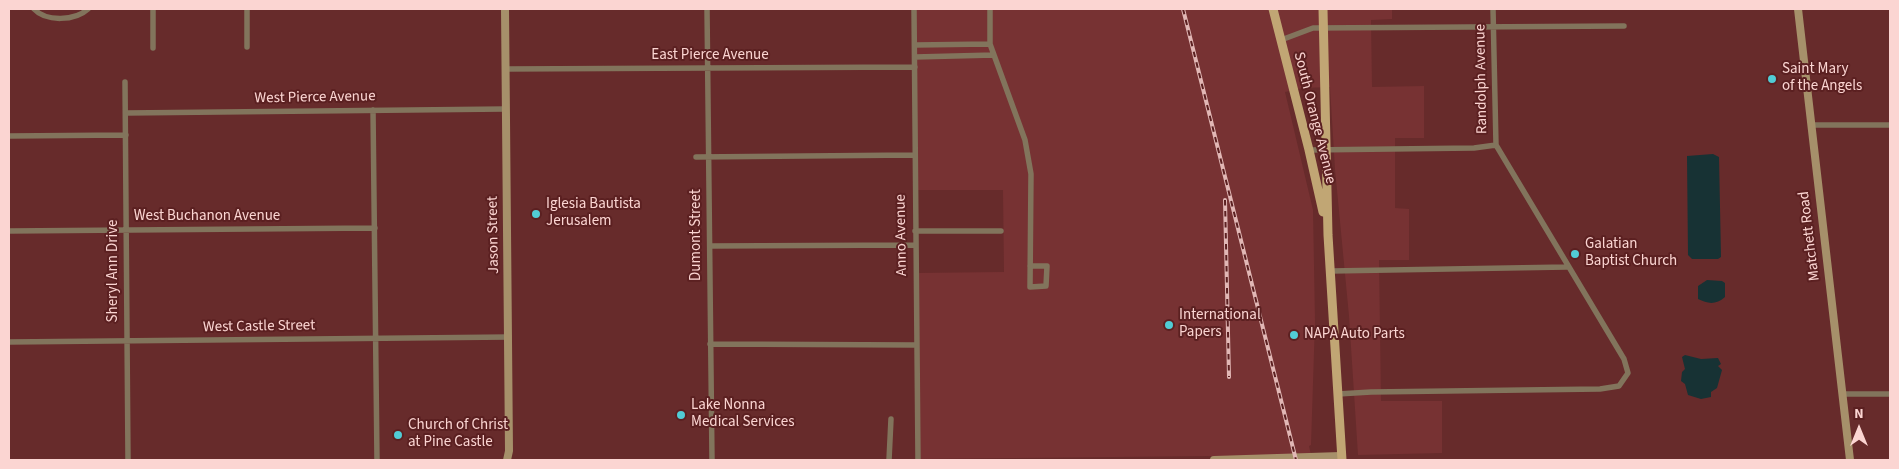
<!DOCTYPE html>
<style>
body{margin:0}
#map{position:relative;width:1899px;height:469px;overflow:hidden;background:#672b2b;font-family:"Source Sans 3",sans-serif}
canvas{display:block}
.frame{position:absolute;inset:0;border:10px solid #fbd5d2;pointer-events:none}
.north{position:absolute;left:1834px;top:404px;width:50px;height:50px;-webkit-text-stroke:4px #5b2021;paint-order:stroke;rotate:0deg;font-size:14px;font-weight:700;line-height:20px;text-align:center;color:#fbd5d2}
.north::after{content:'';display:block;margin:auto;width:18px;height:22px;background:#fbd5d2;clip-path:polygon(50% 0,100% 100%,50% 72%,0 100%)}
</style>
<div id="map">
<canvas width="1899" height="469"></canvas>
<div class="frame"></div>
<div class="north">N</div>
</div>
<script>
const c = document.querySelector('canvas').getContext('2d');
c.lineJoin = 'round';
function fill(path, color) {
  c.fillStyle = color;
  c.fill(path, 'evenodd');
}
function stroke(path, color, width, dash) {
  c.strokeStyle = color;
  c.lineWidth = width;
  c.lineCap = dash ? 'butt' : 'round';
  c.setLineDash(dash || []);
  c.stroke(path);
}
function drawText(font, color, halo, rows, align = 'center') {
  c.font = font + ' "Source Sans 3",sans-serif';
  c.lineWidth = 4;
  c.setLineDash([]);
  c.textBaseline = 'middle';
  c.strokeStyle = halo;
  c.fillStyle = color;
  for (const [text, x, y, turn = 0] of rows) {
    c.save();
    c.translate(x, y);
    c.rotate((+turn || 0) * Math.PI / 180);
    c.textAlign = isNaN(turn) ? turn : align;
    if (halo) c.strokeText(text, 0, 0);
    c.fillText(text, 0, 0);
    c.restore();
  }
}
fill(new Path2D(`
 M914,9H1392V19L1371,20L1372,87L1424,86V138H1395V208L1409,209V260H1379L1381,401H1442V453L1358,455L1349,316L1335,169L1330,87L1303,88L1285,92L1313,210L1315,321L1311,445L1309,446L1311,455L918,459L916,273L1004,272L1003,190H916Z`), '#773233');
fill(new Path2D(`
 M1713,154L1719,157L1721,257L1718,259H1692L1688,255L1687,156Z
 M1707,280L1722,281L1725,283V297C1716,305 1708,304 1698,299V286Z
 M1685,355L1701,359L1718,358L1721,364L1718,366L1722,370L1717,388L1711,392V397L1701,399L1688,395L1685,384L1681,381L1682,372L1685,369L1682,357Z`), '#173234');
stroke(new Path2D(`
 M34,9C46,22 75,21 88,9
 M153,9V48
 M247,9V47
 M707,9L712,460
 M914,9L918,460
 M990,9V44L1025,140L1031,174L1030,287L1046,286L1047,266H1030
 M1281,40L1313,28L1624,26
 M915,45L990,44
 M915,57L994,55
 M506,69L915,67
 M125,82L128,460
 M373,110L377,460
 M126,113L505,109
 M1811,125H1890
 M9,136L126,135
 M1309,150L1474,148L1496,145
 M696,157L914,155
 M9,231L375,228
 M915,231H1001
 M710,246L915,245
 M1331,271L1567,267
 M9,342L509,337
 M710,344L915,345
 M1338,394L1371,392L1600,389L1619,386L1628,373L1624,359L1496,145L1493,9
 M1842,394H1890
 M889,460L891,419`), '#82745c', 5.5);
stroke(new Path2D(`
 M505,9L509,451L507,460
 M1798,9L1850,460
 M1214,460L1341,456`), '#a6906a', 8);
stroke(new Path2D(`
 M1273,9L1309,150L1323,212
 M1323,9L1328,235L1342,460`), '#c1a674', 9);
const rail = new Path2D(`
 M1183,9L1296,460
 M1225,200L1229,377`);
stroke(rail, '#e1b7b5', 4);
stroke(rail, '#5b2021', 2, [5.5]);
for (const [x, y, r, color] of [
 [1772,79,5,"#51ccd5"],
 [536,214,5,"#51ccd5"],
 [1575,254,5,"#51ccd5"],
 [1169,325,5,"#51ccd5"],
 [1294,335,5,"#51ccd5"],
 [681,415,5,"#51ccd5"],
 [398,435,5,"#51ccd5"]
]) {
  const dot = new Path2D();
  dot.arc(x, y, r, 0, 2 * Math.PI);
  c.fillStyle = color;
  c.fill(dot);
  stroke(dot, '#5b2021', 2);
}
drawText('15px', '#fbd5d2', '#5b2021', [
 ["East Pierce Avenue",710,56],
 ["Randolph Avenue",1482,79,-91],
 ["West Pierce Avenue",315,98,-1],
 ["South Orange Avenue",1314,118,76],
 ["West Buchanon Avenue",207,217],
 ["Jason Street",494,235,-91],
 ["Dumont Street",697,235,-90],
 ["Anno Avenue",902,235,-91],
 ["Matchett Road",1810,236,-97],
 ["Sheryl Ann Drive",114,271,-90],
 ["West Castle Street",259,327,-1]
]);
drawText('15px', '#fbd5d2', '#5b2021', [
 ["Saint Mary",1782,70],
 ["of the Angels",1782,87],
 ["Iglesia Bautista",546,205],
 ["Jerusalem",546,222],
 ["Galatian",1585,245],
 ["Baptist Church",1585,262],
 ["International",1179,316],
 ["Papers",1179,333],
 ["NAPA Auto Parts",1304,335],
 ["Lake Nonna",691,406],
 ["Medical Services",691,423],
 ["Church of Christ",408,426],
 ["at Pine Castle",408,443]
], 'left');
</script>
